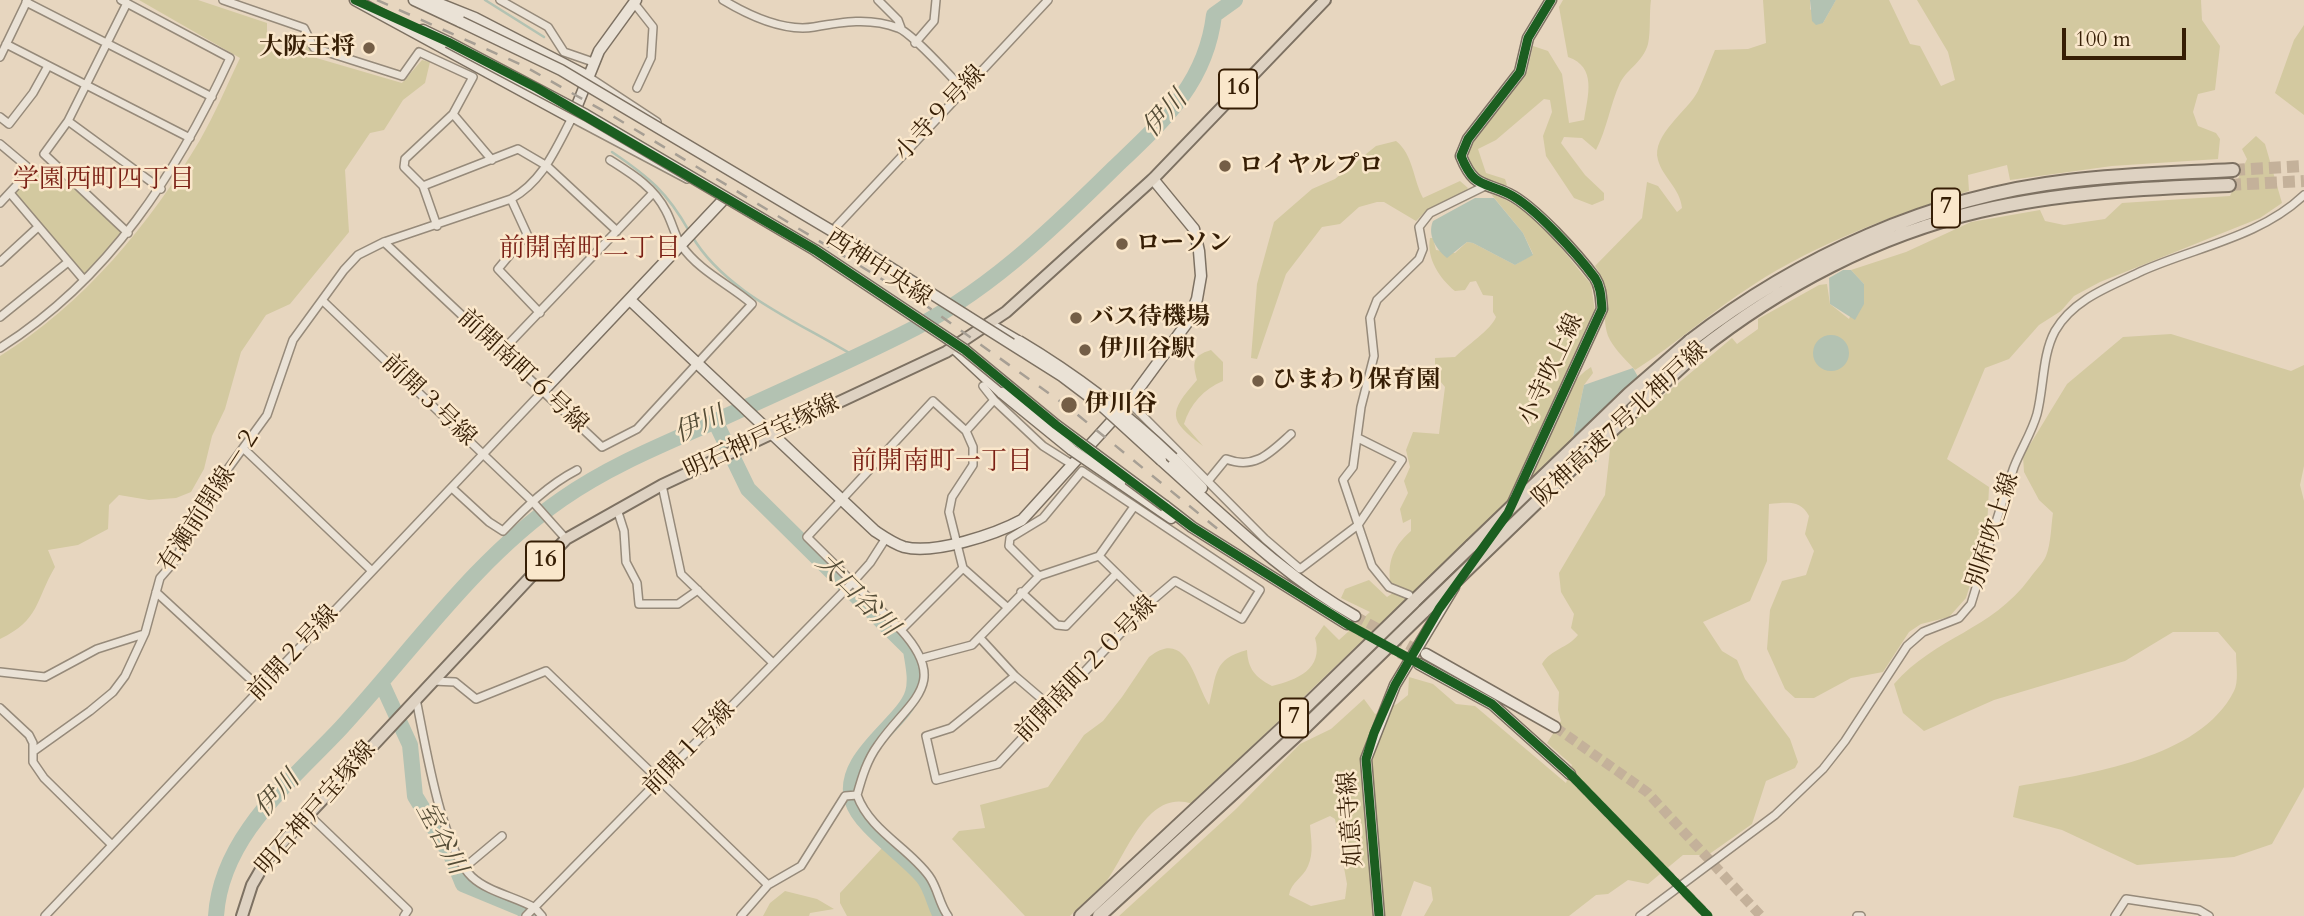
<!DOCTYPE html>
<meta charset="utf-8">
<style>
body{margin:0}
#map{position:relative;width:2304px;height:916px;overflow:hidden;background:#e7d6bf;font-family:Cardo,serif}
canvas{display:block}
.scale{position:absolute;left:2062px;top:28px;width:124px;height:32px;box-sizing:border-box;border:4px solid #361e05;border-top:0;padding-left:9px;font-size:21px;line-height:24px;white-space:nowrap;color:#361e05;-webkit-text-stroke:5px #fae7cb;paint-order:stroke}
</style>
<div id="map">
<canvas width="2304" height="916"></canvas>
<div class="scale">100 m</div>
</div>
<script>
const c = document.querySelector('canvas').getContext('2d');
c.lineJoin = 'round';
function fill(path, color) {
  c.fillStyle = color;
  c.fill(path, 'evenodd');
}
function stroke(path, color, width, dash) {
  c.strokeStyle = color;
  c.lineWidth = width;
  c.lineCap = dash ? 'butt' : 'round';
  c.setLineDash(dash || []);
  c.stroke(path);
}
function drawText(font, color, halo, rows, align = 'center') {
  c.font = font + ' Cardo,"Noto Serif JP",serif';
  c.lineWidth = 5;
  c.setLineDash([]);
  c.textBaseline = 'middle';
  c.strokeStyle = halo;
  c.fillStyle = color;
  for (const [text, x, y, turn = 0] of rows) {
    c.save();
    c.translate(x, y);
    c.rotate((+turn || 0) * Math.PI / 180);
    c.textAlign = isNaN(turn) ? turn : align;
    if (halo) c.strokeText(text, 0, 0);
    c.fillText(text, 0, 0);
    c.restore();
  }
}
fill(new Path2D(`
 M139,0H198L267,23V49L288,60L302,33L313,57L402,83L422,60L430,62L425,83L403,100L384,130L370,133L345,170L349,232L290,304L266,315L241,352L225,409L212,436L204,469L191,492L176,498L149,500L119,495L109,505L108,529L78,545L48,550L55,567C35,601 40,620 0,639V356C83,305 150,224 200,140C215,114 227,85 240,58Z
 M1563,0H1651C1649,14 1651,30 1648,44C1643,62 1628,68 1620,83C1610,105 1607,129 1596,150L1582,138L1564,137L1561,143L1585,175L1604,193V200L1592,205L1574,198L1546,156L1543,136L1552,112L1550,100L1544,99L1496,140L1478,149L1486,173L1505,179L1507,185L1502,189C1480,178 1463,167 1470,140L1527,72L1533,46L1548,51L1562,74L1569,123L1584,120C1588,95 1597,67 1568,57L1559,7Z
 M1763,0H1810V9L1823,23L1836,0H1889L1910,44L1920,46L1941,86L1955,80L1948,52L1917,0H2201L2202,20L2220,46L2215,90L2198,94L2193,112L2198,126L2216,133L2220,139L2218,159L2112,166L2010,180L2007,165L1968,175L1969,191C1894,215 1819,242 1753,285C1712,311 1676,344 1635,370C1627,361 1616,351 1610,340C1598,317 1614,292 1595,266L1642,218L1647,182L1658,186L1677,212L1682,208C1680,188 1663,178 1658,160C1651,135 1688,111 1698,91C1704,78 1709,64 1715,50L1748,49L1766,43Z
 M2304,25V115L2275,93L2294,40Z
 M2256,136L2265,144L2282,203L2260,218L2100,282L2074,296L2061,311L2039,325L2009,359L1985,368L1947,459L1989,487L1987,530L1966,598L1949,617L1921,624L1909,632L1883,672L1851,678L1814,698H1795L1785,689L1767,649L1770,610L1782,581L1806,575L1814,551L1805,534L1809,516C1800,499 1786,503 1769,504L1767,561L1750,601L1703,622L1722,651L1737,660L1745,679L1790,739L1798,762L1795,768L1766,781L1752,824L1708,855H1683L1648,884L1628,880L1608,894L1596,895L1569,916H1424L1433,900L1431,887L1414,881L1401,916H1119L1236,809L1300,744L1331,729L1364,699L1375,714L1397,704L1408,695L1409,677L1433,684L1456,704L1475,706L1566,783L1572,765L1547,743L1561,721L1558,710L1559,692L1542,664C1551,649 1568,648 1578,635L1571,628L1574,614L1561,592L1559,573L1605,495L1611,440L1639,413C1650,414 1659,405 1663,396L1732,338L1737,344L1758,329V319L1819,285L1827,284L1830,304L1849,319L1864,284L1851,270L1906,252L1971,222L2040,210L2045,221L2064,225L2105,219L2122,203L2230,196L2247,159L2242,149ZM1330,816L1335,819L1347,884L1345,899L1311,906L1289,895C1291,882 1303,878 1308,866C1314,853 1311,839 1310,825Z
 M1396,141C1413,154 1413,179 1423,198L1460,181L1468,188L1465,193L1425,212L1416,221L1384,202H1377L1359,207L1340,224L1322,227L1286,274L1257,359L1251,358L1257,284L1274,222L1312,189L1335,179L1376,146Z
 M44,163L121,230L122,237L87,273L81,274L18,197L16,191Z
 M1491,194C1534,207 1562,251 1591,284L1595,312L1513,496L1192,804C1147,788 1126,856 1106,882C1096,894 1081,905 1070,916H1025L952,839L959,831L985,828L980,805L1048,787L1084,735L1103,721L1122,697L1149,657C1187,627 1194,681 1209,705C1217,674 1213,659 1247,650C1248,669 1255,677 1272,686C1297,680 1324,669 1315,638L1324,625L1339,640L1370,612L1341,598L1345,589L1369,580L1387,597L1393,593C1385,568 1391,548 1411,531V519L1403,523L1400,509L1408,493L1404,481L1410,467L1406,450L1413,432L1439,434L1445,387L1435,375V358L1455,357C1466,346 1491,330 1496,317L1493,312V296L1483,295L1476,281L1470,282L1465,290L1455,291C1440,279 1426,258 1430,238H1433L1436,250L1455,253L1467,242L1473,243L1515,265L1533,254L1523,233Z
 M2171,334L2291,371L2304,365V466L2300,485L2304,501V787L2272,844L2234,857L2137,865L2062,830L2013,817L2019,786C2087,774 2200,759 2234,691C2239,682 2236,664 2236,653L2218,632H2173L2125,661L1994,700L1924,731L1903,713L1894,684C1936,636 1991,631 2030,578C2035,571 2043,563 2046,556C2051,544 2051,526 2053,513L2039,500L2024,472L2023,456L2067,384L2123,337Z
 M1211,350L1223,362V381C1204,389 1190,404 1184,424L1203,446C1168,420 1168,413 1197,380C1193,364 1191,356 1211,350Z
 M1591,367L1593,373L1584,385L1573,437L1529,482C1542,450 1561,384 1591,367Z
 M883,847L923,886L934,916H847L840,903V893Z
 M785,891L817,899L834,909L810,913L809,916H763L770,903Z`), '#d3c9a0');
fill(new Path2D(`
 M1810,0H1836L1823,23L1816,25L1812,21Z
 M1475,198H1494L1523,233L1533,255L1515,265L1473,243L1467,242L1447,258C1436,249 1427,235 1433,221Z
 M1843,270H1851L1864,284V304L1855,320L1830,304L1829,278Z
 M1813 353a18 18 0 1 1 36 0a18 18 0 1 1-36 0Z
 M1633,368L1653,403L1645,411L1633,409L1610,434L1596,462L1568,461L1584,385Z`), '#b3c2b2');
stroke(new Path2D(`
 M485,0L544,37
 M612,152C649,177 667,192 689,231
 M692,236C725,293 801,323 854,356`), '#b3c2b2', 2.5);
stroke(new Path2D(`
 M715,421L748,489L911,650C913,664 917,679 913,693C904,724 838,758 853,802C860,826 906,856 923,877C932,888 934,903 941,916
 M382,684L410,745L415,796L452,857L463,884L521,908L531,916
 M216,916C221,837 289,783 340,729C412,651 474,560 562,499C611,465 664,444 718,420C779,392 841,365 901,335C984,295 1049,232 1114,168C1162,122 1206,84 1214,15L1235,0`), '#b3c2b2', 16);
stroke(new Path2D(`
 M1355,616L1423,653
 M1347,624L1415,662
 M1555,727L1647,792L1761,916
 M1570,774L1708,916`), '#c4b19a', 10, [10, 5]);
stroke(new Path2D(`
 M2233,170L2304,166
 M2229,185L2304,181`), '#c4b19a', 12, [12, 6]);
const street = new Path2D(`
 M223,0L304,28L314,48L402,76L419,52L473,77L453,114L405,159L404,167L423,186L437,226
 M500,0L548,27L564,52L593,62
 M723,0C748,15 783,32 814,27C842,22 870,17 898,28C911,32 952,78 964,90
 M878,0L898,20L901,28
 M26,2L212,97
 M127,3L68,121L44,154L128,233
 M634,3L653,27L651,58L637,88
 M915,43L934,21L936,0
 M6,44L190,138
 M0,57L27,1
 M587,76L657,122
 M453,114L492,160
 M0,117L9,124L33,93L48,66
 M68,121L161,189
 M0,144L31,170L0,203
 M423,186L518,149L547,166L617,231
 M10,193L84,280
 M511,199L527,234L498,269L540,313
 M834,229L1048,0
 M384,242L602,447L637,429L752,304C729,284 700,272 681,245C675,236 672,222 666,211C654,187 632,174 610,160
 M0,262L38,227
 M323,301L532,501L566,539
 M0,317L68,262
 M0,348C109,279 177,173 230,58L121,0
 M501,352L653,193
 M983,386L994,400
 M1129,402L1265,539L1300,569L1358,525L1402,460L1358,438
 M966,431L994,400L1043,446L1073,465
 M243,448L372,571
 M1208,481L1226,459C1255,470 1270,453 1291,434
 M662,485L681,574L773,663
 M452,488L489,522L503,531C526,507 548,485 577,470
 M617,509L624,531L626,562L637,583L639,604H678L698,590
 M1099,556L1148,604
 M963,568L901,630L807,537L933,401L966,431L973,447V465L952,497L949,512L963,568L1008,608
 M156,592L261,689
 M1021,592L1057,625L1066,626L1116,574
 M1409,595L1389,587L1372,566L1343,480L1353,467L1361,407L1374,356L1370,318L1377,300L1419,259L1423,249L1419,227L1430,213L1483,187
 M980,638L1015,676L1050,706
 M923,658L972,645L1039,576L1099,556L1133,508
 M0,672L45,677L97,649L144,634
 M1015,676L951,728L926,736L936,780L998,764L1148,604L1175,581L1242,619L1260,590L1082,471L1043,518L1010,538L1009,546L1039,576
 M433,681L455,682L476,699L546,671L768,885
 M416,699C425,742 441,848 472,877C488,892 516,897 535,908L542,916
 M0,708L29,735L33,743V762L44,778L112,845
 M34,751L90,711L113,692L125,676L145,633L160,578L174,562L199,512L215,494L227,470L267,415L293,340L344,270L358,255L384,242L511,199C543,181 555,150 572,118L687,179
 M857,795C870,831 908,847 929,876C938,888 939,904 948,916
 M308,814L408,910L404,916
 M465,867L502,836
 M45,916L543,391
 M526,916L853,582L870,563L886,538
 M741,916L768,885L801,866L845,796L857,795C862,777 867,760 878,745C909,700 951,685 901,630
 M1640,916L1775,815L1823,769L1845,741L1907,646L1923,632L1959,618L1971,604C1985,559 1998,513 2014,467C2021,449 2032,432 2037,414C2044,387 2042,355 2055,331C2073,299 2111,286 2142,271C2196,247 2260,237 2304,195
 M1857,916H1861
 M2115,916L2126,899L2199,910L2209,916`);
const secondary = new Path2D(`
 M355,0L572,118L599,51L636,0
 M414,0L461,22
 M430,0L475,18L587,76
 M423,30L448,42
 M630,300L875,531C884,537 894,544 904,547C934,555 996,534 1022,520L1129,402L1187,323L1197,299L1201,276L1199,251L1194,229L1153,179
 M989,324L1018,341
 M954,348L1002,393
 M543,391L724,199
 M1173,458L1202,488
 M1161,460C1224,516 1282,575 1355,616
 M1120,483L1171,518
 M1513,503L1602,309C1601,298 1601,287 1595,278C1578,255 1534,206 1509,194C1482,181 1474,188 1461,156L1468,139L1520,72L1528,38L1551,0
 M1165,506L1192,527L1347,624
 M1426,654L1555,727
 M1419,664L1492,704L1570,774
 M1379,916L1366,759L1395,685L1454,587`);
const primary = new Path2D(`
 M242,916L252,885L267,859L566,539L662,485L946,352L1006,312L1153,179L1325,0`);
const highway = new Path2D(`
 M1690,341C1799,257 1930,197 2068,181C2123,174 2178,173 2233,170
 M1697,352C1780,286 1877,235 1980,211C2062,192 2146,188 2229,185
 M1081,916L1300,712L1471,546
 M1099,916L1305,727L1424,611`);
stroke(street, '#968a7a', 10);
stroke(secondary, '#7d7162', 13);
stroke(primary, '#7d7162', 14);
stroke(highway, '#7d7162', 16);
stroke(street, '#eae2d6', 7);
stroke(secondary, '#eae2d6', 10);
stroke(primary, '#ded2c2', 10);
stroke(highway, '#ded2c2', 12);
stroke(new Path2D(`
 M377,0L524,66L616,118L928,307L1068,407L1225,535`), '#a79f94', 2.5, [12, 12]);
const secondaryBridge = new Path2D(`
 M461,22L561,70L837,234L1062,376L1103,407L1161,460
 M448,42L586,115L815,250L965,350L1056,425L1165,506
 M1019,341C1076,375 1125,412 1173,458
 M1002,393L1072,450L1120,483`);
const highwayBridge = new Path2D(`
 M1471,546L1629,394L1690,341
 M1424,611L1599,442L1697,352`);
stroke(secondaryBridge, '#7d7162', 13, []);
stroke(highwayBridge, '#7d7162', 16, []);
stroke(secondaryBridge, '#eae2d6', 10);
stroke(highwayBridge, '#ded2c2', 12);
stroke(new Path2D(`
 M355,0L448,42L537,88L815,250L965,350L1056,425L1192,527L1347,624L1492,704L1570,774L1708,916
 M1379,916L1366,759L1374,733L1395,685L1439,609L1508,513L1602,309C1601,298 1601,287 1595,278C1578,255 1534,206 1509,194C1482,181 1474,188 1461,156L1468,139L1520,72L1528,38L1551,0`), '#1b5e20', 9);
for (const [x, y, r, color] of [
 [369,48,7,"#745e46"],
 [1225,166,7,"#745e46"],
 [1122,244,7,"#745e46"],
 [1076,318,7,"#745e46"],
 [1085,350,7,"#745e46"],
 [1258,381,7,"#745e46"],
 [1069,405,9,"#745e46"]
]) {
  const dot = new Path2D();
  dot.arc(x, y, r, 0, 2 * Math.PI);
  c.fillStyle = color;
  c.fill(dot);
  stroke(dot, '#fae7cb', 2.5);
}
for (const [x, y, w] of [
 [1238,89,38],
 [1946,208,28],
 [545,561,38],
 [1294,718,28]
]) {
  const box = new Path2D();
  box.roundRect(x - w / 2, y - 19.5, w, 39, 5);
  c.fillStyle = '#fae7cb';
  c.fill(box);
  stroke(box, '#361e05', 2);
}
drawText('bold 23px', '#361e05', null, [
 ["16",1238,89],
 ["7",1946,208],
 ["16",545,561],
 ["7",1294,718]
]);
drawText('bold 24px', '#361e05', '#fae7cb', [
 ["大阪王将",355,48,"right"],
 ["ロイヤルプロ",1239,166],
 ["ローソン",1136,244],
 ["バス待機場",1090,318],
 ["伊川谷駅",1099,350],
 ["ひまわり保育園",1272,381],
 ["伊川谷",1085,405]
], 'left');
drawText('24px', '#361e05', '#fae7cb', [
 ["小寺９号線",941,114,-47],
 ["西神中央線",878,269,33],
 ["小寺吹上線",1552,370,-65],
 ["前開南町６号線",522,372,43],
 ["前開３号線",428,401,44],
 ["阪神高速7号北神戸線",1621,425,-43],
 ["明石神戸宝塚線",762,438,-25],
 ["有瀬前開線－２",211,500,-57],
 ["別府吹上線",1994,531,-72],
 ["前開２号線",294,654,-47],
 ["前開南町２０号線",1087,670,-46],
 ["前開１号線",690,749,-46],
 ["明石神戸宝塚線",317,809,-49],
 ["如意寺線",1352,819,-94]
]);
drawText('italic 26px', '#554d37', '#fae7cb', [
 ["伊川",1166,115,-48],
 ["伊川",700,426,-24],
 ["大口谷川",856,596,45],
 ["伊川",278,795,-47],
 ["室谷川",440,839,62]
]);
drawText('26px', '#7a1f14', '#fae7cb', [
 ["学園西町四丁目",104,181],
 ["前開南町二丁目",590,250],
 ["前開南町一丁目",942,463]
]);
</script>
